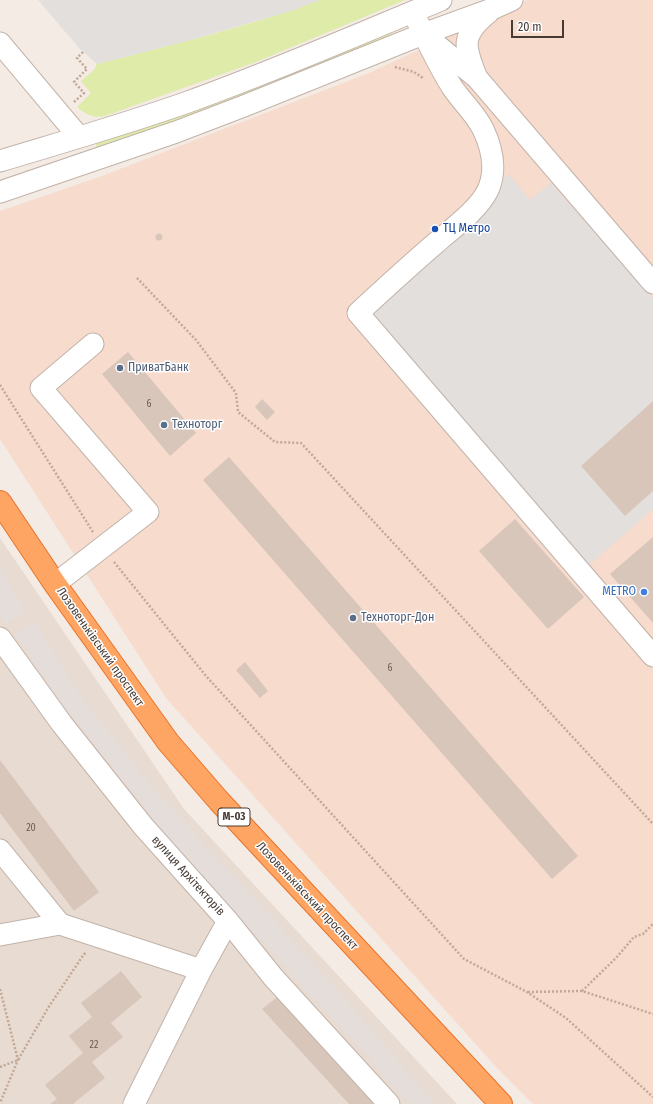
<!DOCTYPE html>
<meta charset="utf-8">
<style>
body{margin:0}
#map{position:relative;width:653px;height:1104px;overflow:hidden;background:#f3ebe4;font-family:"Fira Sans Condensed",sans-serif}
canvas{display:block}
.scale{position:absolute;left:511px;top:20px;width:53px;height:18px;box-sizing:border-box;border:2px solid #463a33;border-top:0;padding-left:5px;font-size:12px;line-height:14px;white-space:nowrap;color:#463a33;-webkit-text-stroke:3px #fff;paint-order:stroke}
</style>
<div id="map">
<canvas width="653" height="1104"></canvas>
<div class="scale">20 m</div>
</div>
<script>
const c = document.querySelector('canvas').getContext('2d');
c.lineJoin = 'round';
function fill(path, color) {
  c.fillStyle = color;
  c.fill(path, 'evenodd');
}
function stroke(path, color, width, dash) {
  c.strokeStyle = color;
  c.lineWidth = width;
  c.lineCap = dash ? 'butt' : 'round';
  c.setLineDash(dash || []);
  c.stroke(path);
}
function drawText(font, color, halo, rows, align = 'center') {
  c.font = font + ' "Fira Sans Condensed",sans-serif';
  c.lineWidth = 3;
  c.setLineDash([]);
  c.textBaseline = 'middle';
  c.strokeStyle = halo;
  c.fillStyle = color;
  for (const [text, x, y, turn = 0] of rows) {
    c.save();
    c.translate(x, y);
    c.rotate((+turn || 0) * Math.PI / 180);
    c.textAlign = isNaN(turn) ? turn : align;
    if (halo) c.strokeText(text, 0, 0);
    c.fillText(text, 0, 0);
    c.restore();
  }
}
fill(new Path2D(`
 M0,538L184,809L457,1104H0Z`), '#e8dbd1');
fill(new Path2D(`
 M527,0H653V1104H533L497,1068L166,698L0,439V211L102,176L369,73Z`), '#f7dbcd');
fill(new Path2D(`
 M0,568L26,611L5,625L0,616Z
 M35,621L80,695L156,791L252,895L357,1012L435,1104H409L356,1044L232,910L173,844L60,701L15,634Z`), '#e5ddd9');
fill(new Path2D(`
 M320,0H405L256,62L105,116C94,118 86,115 77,107L91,93L81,81L94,70L97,64C172,45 247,27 320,0Z
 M390,31L393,36L186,118L97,149L96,144L185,113Z`), '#deeba9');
fill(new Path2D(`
 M38,0H320L291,11L187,41L97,64L80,49Z
 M509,174L530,200L551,183L653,299V509L573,579L349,316Z`), '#e3dfdd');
fill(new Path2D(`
 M155.5 237a3.5 3.5 0 1 1 7 0a3.5 3.5 0 1 1-7 0Z
 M128,352L196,433L170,456L102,374Z
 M262,399L275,412L267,420L255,407Z
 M653,401V491L625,516L581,466Z
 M229,457L578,856L552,879L203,480Z
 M515,519L584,597L548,629L479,551Z
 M653,537V623L610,574Z
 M245,662L268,691L260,698L236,670Z
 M0,760L99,892L74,911L0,813Z
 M121,971L142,997L111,1023L123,1037L92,1062L105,1078L74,1103V1104H50L57,1099L45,1085L83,1053L69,1036L92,1017L81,1003Z
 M281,994L381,1104H349L262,1009Z`), '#d9c6bb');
const minor = new Path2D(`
 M413,12C425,37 437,63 452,87C462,102 475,113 483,129C492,148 497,170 488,190C479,209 453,228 437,242C410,265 384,289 358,313L653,656
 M432,41L477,78L653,283
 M0,43L79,137
 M477,78C464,47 460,35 489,12
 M0,161C63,142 126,124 188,102C274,71 357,35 441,0
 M0,192L176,132L244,106L423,34L492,9L512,0
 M55,584L148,512L41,388L93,344
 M0,638L62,724L143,826L228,921L273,977L389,1104
 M0,850L60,924L201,970
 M0,935L60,924
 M134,1104L201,970L228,921`);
const highway = new Path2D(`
 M0,502L55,584L168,742L219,801L501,1104`);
stroke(minor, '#c2b3a9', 23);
stroke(highway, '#e87329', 24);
stroke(new Path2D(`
 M395,67L414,72L423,78
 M74,102L84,93L74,82L87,69L77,58L84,51
 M137,278L196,340L236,393L238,412L275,442L301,443L653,824
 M0,385L93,532
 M114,562L206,676L464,959L527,992L566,1018L653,1097
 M0,989L18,1060L0,1103
 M582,991L616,958L634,937L643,934L653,924
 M528,992L582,991L653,1014
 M0,1067L18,1060L48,1008L84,954L87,953`), '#c2a896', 2.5, [2, 2]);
stroke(minor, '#fff', 21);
stroke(highway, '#ffa563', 22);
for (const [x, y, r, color] of [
 [435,229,4,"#1a4fb4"],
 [120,368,4,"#5c6f8a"],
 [164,425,4,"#5c6f8a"],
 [644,592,4,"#3f7fe0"],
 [353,618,4,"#5c6f8a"]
]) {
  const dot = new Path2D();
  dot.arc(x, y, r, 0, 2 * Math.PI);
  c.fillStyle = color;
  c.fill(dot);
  stroke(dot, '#fff', 1.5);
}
drawText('10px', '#6b5d55', null, [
 ["6",149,404],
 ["6",390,668],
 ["20",31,828],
 ["22",94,1045]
]);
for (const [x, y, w] of [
 [234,817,32]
]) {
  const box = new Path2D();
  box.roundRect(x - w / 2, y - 9, w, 18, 3);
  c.fillStyle = '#fff';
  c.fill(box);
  stroke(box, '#463a33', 1);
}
drawText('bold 11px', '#463a33', null, [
 ["М-03",234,817]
]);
drawText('12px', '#164399', '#fff', [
 ["ТЦ Метро",443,229]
], 'left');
drawText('12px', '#4e5e75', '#fff', [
 ["ПриватБанк",128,368],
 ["Техноторг",172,425],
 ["Техноторг-Дон",361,618]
], 'left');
drawText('12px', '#366cbe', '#fff', [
 ["METRO",636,592]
], 'right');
drawText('12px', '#463a33', '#fff', [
 ["Лозовеньківський проспект",100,647,55],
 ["вулиця Архітекторів",188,876,48],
 ["Лозовеньківський проспект",307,896,47]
]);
</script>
